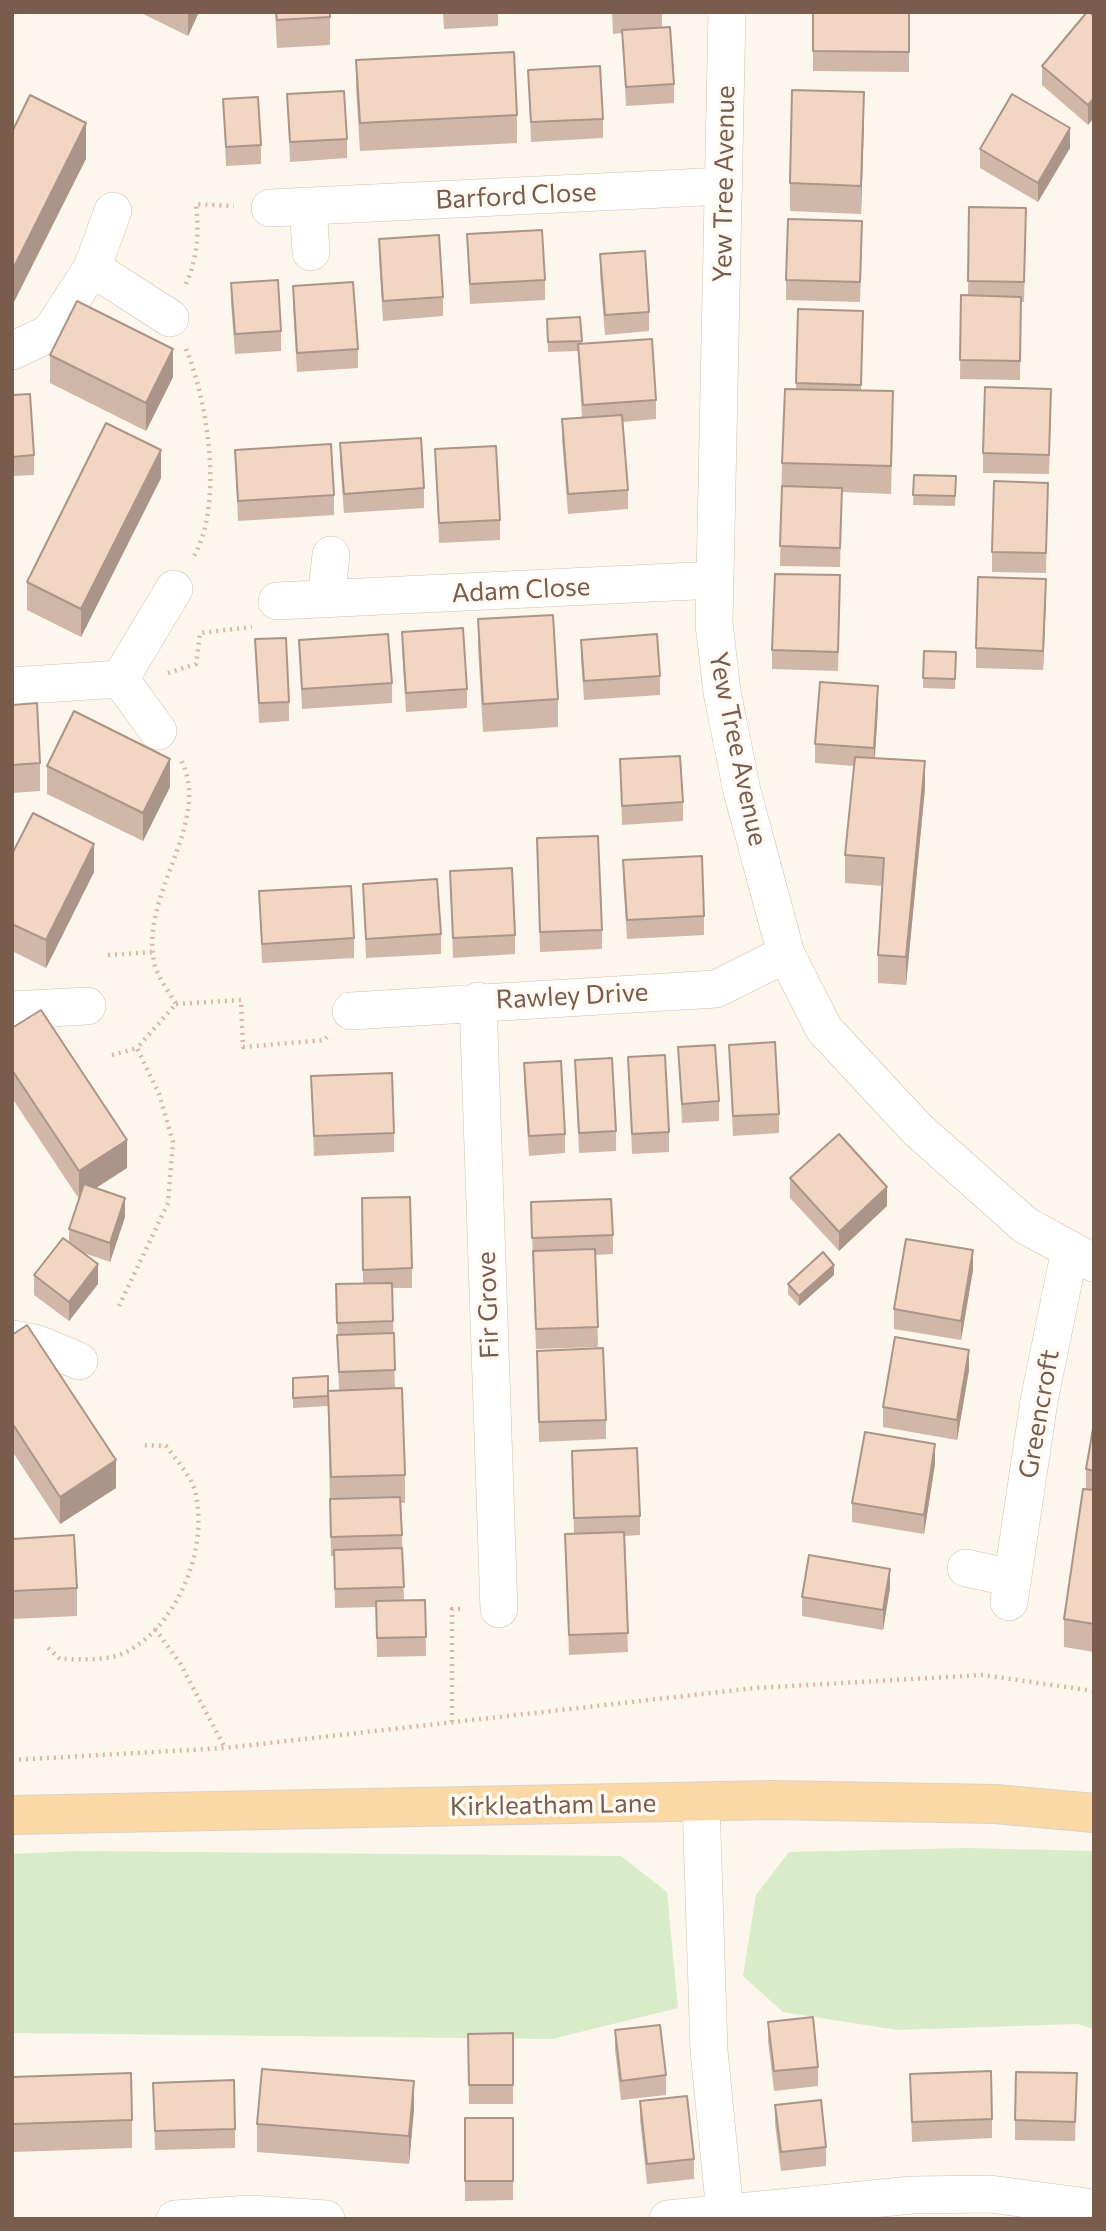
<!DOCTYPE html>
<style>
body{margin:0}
#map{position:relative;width:1106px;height:2231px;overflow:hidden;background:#fdf6ec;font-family:Commissioner,sans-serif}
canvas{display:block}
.frame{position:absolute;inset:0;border:14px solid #7a5c4d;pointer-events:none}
</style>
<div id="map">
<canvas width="1106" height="2231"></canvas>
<div class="frame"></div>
</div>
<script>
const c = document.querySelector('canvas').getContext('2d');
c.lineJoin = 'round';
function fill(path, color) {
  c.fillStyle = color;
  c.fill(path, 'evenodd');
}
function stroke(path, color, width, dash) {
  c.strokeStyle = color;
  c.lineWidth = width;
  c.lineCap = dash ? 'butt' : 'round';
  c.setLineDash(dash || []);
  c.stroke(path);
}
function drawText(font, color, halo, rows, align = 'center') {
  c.font = font + ' Commissioner,sans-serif';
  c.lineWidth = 7;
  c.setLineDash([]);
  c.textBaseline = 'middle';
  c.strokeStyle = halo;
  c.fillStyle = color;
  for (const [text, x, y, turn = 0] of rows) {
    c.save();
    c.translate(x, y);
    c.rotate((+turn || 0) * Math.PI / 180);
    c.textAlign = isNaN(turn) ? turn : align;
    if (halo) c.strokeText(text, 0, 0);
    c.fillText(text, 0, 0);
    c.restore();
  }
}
fill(new Path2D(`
 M966,1848L1094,1851V2029L1077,2024L897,2030L783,2012L743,1976L756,1895L789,1852Z
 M78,1851L621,1856L667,1892L678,2008L552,2039L12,2033V1854Z`), '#d8ecc9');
const minor = new Path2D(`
 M727,12L714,624L722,692L742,791L786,954L824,1029L918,1130L1025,1225L1094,1263
 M308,206L311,252
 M270,208L724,186
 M92,268L170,318
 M12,351L50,333L92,268L113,211
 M326,599L331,555
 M277,601L715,580
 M120,679L158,731
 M12,686L120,679L174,589
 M478,1001L499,1609
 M12,1010L87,1006
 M351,1011L716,989L786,954
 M12,1339L38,1344L79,1361
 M966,1568L1012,1578
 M1009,1602L1039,1401L1070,1250
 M701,1802L709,2051L725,2213
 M175,2219L251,2214L326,2219
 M668,2219L912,2195L990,2194L1094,2208`);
const major = new Path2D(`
 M12,1815L772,1800L995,1804L1094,1813`);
stroke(minor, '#d1beb0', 38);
stroke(major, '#dad1cd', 40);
stroke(new Path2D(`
 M186,284C198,256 199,233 196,204L234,206
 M186,349C208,402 224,506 193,558
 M168,673L196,664L200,633L252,627
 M108,955L154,952
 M176,1004L241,1000L243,1047L324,1040L327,1037
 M112,1055L137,1048
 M119,1306L168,1203L173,1142L159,1094L137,1048L176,1004C169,992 159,979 155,966C137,894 215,823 180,758
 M155,1629L180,1663L225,1748
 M48,1648L60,1659C82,1659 108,1662 128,1651C179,1623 209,1547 195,1491C191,1476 175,1459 166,1446L141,1445
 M452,1722V1609H462
 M12,1760L225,1748L755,1688L983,1675L1094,1691`), '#d9b8a5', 4.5, [2, 5]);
stroke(minor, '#fff', 37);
stroke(major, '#fbd9a5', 38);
fill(new Path2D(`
 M139,12H199L188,36Z
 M275,12H330V45L277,48Z
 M443,12H498V26L444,29Z
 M612,12H662V28L674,84V103L626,106L622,33L613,34Z
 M813,12H909V72L813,71Z
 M1089,12L1088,125L1042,85V66Z
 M356,60L517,115V143L360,151L356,88Z
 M528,70L603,119V138L531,142Z
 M287,94L347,139V158L290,162Z
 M223,99L261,145V164L226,166Z
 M864,120L861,214L790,211V183Z
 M1070,148L1038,202L980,168V149Z
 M969,207L1026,228L1024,302H1021L1020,380L960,379L961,295L968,296Z
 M467,234L545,280V300L470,304Z
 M379,239L443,297V316L383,321L379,258Z
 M862,240L860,302L786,300V280Z
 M600,254L649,312V331L605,335L600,274Z
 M231,283L281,331V351L235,354L231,303Z
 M293,286L358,349V368L297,372L293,305Z
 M798,309L863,311L861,390L893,419L891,494L842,492L840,567L780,566L782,463L796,389Z
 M580,317L582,344L656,400V419L623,422L628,490V509L568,514L562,439V419L582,418L578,351L548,352L547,319Z
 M50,355L173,377L146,431L50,383Z
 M12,395L34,455V475L12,476Z
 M1051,408L1049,474L983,473V453Z
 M340,443L424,488V508L344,513L340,462Z
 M435,449L500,520V540L439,543Z
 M235,450L334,495V515L238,521Z
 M914,475L956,476L955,506L913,505Z
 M161,478L81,637L27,610V582Z
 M1048,483L1046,573L992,572V552Z
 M840,595L838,671L772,669V650Z
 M1046,599L1043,670L976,668V648Z
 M478,619L558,699V727L483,732L478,647Z
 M402,632L467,689V708L406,712L402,651Z
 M255,639L289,702V721L259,723Z
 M299,640L392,683V703L302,709Z
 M581,640L660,676V695L584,700L581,659Z
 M924,651L956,652L955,689L923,688Z
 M12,705L40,763V791L12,793Z
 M878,706L875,758L925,788L906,985L878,983V955L883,886L845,883V855L854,766L815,763V744Z
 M620,759L683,802V821L622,825Z
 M47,766L170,787L143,841L47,794Z
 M537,838L602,930V949L540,952Z
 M12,854L94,872L46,968L12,951Z
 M623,860L704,916V935L627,939L623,879Z
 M450,871L515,935V954L453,958Z
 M363,884L441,934V954L366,958Z
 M259,891L354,938V958L262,963Z
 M12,1028L127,1168L95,1188L125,1217L110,1262L84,1253L98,1284L69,1321L34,1295V1275L69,1243V1229L79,1199L12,1098Z
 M729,1045L779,1114V1133L733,1136Z
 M678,1047L719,1101V1121L682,1123Z
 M628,1057L669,1132V1152L632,1154Z
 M575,1060L616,1131V1151L579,1153Z
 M524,1063L565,1134V1153L529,1156L524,1082Z
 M311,1076L394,1133V1152L314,1156Z
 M790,1178L887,1206L839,1251L790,1198Z
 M531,1202L613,1235V1254L596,1255L598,1347L536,1349Z
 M362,1217L412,1268V1288H392L395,1389L405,1475V1503H401L404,1600H425L426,1656L377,1657L376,1607L335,1608L334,1556H331L328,1406L293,1408V1378L329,1391H339L336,1284L363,1283Z
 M973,1270L961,1340L894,1329V1309Z
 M834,1275L799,1306L788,1294V1284Z
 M12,1335L116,1488L60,1524L12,1451Z
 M537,1351L606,1420V1439L539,1442Z
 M969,1370L957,1440L883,1427V1407Z
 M1094,1423V1652L1064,1647V1619L1086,1489V1469Z
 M572,1451L640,1516V1535L625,1536L628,1652L569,1655L565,1534H574Z
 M935,1464L924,1534L852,1522V1503Z
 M12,1539L77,1588V1616L12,1619Z
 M890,1588L883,1630L802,1616V1597Z
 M768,2022L818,2067V2086L774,2091L768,2041Z
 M615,2030L666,2075V2095L621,2100L615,2050Z
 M513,2033V2104H469L468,2034Z
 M1077,2073L1075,2141L1015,2140V2120Z
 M910,2074L992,2119V2138L912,2142Z
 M12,2077L132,2120V2148L12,2152Z
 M153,2083L235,2129V2148L155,2150Z
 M640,2101L694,2159V2179L647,2184L640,2120Z
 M775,2105L826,2147V2166L781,2171L775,2124Z
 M414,2109L409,2164L257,2152V2124Z
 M465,2118H513V2200L465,2201Z`), '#d1b7a8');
fill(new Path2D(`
 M188,12H199L188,36Z
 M864,92V120L861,214V186Z
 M1094,98V118L1088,125V105Z
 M86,123V159L12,306V271Z
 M1070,128V148L1038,202V183Z
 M173,349V377L146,431V403Z
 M161,450V478L81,637V609Z
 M1046,579V599L1043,670V651Z
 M878,686V706L874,767V748Z
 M170,759V787L143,841V813Z
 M925,761V788L906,985V957Z
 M94,844V872L46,968V940Z
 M127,1140V1168L79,1199V1171Z
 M887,1187V1206L839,1251V1232Z
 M125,1198V1217L110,1262V1243Z
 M973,1250V1270L961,1340V1321Z
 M98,1264V1284L69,1321V1302Z
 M834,1265V1275L799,1306V1296Z
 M969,1350V1370L957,1440V1420Z
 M935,1444V1464L924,1534V1515Z
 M116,1460V1488L60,1524V1497Z
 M890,1569V1588L883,1630V1610Z
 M414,2081V2109L409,2164V2136Z`), '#aa9588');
const building = new Path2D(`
 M276,12H330V17L277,20Z
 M813,12H909V52L813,51Z
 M1087,12H1089L1094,16V98L1088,105L1042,66Z
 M670,27L674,84L626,87L622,30Z
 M514,52L517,115L360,123L356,60Z
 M600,66L603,119L531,122L528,70Z
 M792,90L864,92L861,186L790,183Z
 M344,91L347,139L290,142L287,94Z
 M1012,94L1070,128L1038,183L980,149Z
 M30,95L86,123L12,271V132Z
 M258,97L261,145L226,147L223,99Z
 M969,207L1026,208L1024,282L968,281Z
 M788,219L862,221L860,282L786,280Z
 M542,230L545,280L470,284L467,234Z
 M439,235L443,297L383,301L379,239Z
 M645,251L649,312L605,315L600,254Z
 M278,280L281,331L235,334L231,283Z
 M353,282L358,349L297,353L293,286Z
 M961,295L1021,297L1020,361L960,360Z
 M77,301L173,349L146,403L50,355Z
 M798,309L863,311L861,385L796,383Z
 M580,317L582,341L548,342L547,319Z
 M652,339L656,400L583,405L578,344Z
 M985,387L1051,389L1049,455L983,453Z
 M785,389L893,391L891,466L782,463Z
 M30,394L34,455L12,457V395Z
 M622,415L628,490L568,494L562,419Z
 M106,423L161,450L81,609L27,582Z
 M421,438L424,488L344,494L340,443Z
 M331,444L334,495L238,501L235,450Z
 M496,446L500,520L439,523L435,449Z
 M914,475L956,476L955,496L913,495Z
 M994,481L1048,483L1046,553L992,552Z
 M782,486L842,488L840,548L780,546Z
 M775,574L840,575L838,652L772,650Z
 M978,577L1046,579L1043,651L976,648Z
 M553,615L558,699L483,704L478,619Z
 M463,628L467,689L406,693L402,632Z
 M388,634L392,683L302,689L299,640Z
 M657,634L660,676L584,681L581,640Z
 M286,638L289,702L259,703L255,639Z
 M924,651L956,652L955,679L923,678Z
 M820,682L878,686L874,748L815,744Z
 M37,703L40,763L12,765V705Z
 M74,711L170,759L143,813L47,766Z
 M680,756L683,802L622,806L620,759Z
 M855,757L925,761L906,957L878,955L884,858L845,855Z
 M33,813L94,844L46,940L12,924V854Z
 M598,836L602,930L540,932L537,838Z
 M702,856L704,916L627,920L623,860Z
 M512,868L515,935L453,938L450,871Z
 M437,879L441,934L366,939L363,884Z
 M351,886L354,938L262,944L259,891Z
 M41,1010L127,1140L79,1171L12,1070V1028Z
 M775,1042L779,1114L733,1116L729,1045Z
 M715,1045L719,1101L682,1104L678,1047Z
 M665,1055L669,1132L632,1134L628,1057Z
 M612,1058L616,1131L579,1133L575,1060Z
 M561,1061L565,1134L529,1136L524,1063Z
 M392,1073L394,1133L314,1136L311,1076Z
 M839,1134L887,1187L839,1232L790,1178Z
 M84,1184L125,1198L110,1243L69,1229Z
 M410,1197L412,1268L363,1270L362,1198Z
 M611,1199L613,1235L532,1238L531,1202Z
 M63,1238L98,1264L69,1302L34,1275Z
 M906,1239L973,1250L961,1321L894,1309Z
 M595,1249L598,1327L536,1329L533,1251Z
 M823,1252L834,1265L799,1296L788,1284Z
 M392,1283L393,1321L337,1323L336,1284Z
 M27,1325L116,1460L60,1497L12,1423V1335Z
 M394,1333L395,1370L339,1372L337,1335Z
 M895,1337L969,1350L957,1420L883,1407Z
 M603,1348L606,1420L539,1422L537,1351Z
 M328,1376V1396L293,1398V1378Z
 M402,1388L405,1475L331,1477L328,1391Z
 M1094,1423V1471L1086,1469Z
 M865,1432L935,1444L924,1515L852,1503Z
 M637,1448L640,1516L574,1518L572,1451Z
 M1083,1489L1094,1490V1624L1064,1619Z
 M400,1497L402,1535L331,1537L330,1499Z
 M624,1532L628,1633L569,1635L565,1534Z
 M74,1535L77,1588L12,1591V1539Z
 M402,1548L404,1587L335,1589L334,1550Z
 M809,1555L890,1569L883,1610L802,1597Z
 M425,1600L426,1637L377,1638L376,1601Z
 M813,2017L818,2067L774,2071L768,2022Z
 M660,2025L666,2075L621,2081L615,2030Z
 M513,2033V2085H469L468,2034Z
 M262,2069L414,2081L409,2136L257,2124Z
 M991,2071L992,2119L912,2122L910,2074Z
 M1016,2072L1077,2073L1075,2122L1015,2120Z
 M131,2073L132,2120L12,2124V2077Z
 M234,2080L235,2129L155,2131L153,2083Z
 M687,2096L694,2159L647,2164L640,2101Z
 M821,2100L826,2147L781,2152L775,2105Z
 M465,2118H513V2181H465Z`);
fill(building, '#f3d5c3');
stroke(building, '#aa9588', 2);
drawText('26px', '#7a5c4d', '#fffaf3', [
 ["Yew Tree Avenue",724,184,-89],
 ["Barford Close",516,196,-3],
 ["Adam Close",521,590,-3],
 ["Yew Tree Avenue",738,749,78],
 ["Rawley Drive",572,996,-3],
 ["Fir Grove",488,1305,-92],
 ["Greencroft",1039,1414,-80],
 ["Kirkleatham Lane",553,1805,-1]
]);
</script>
